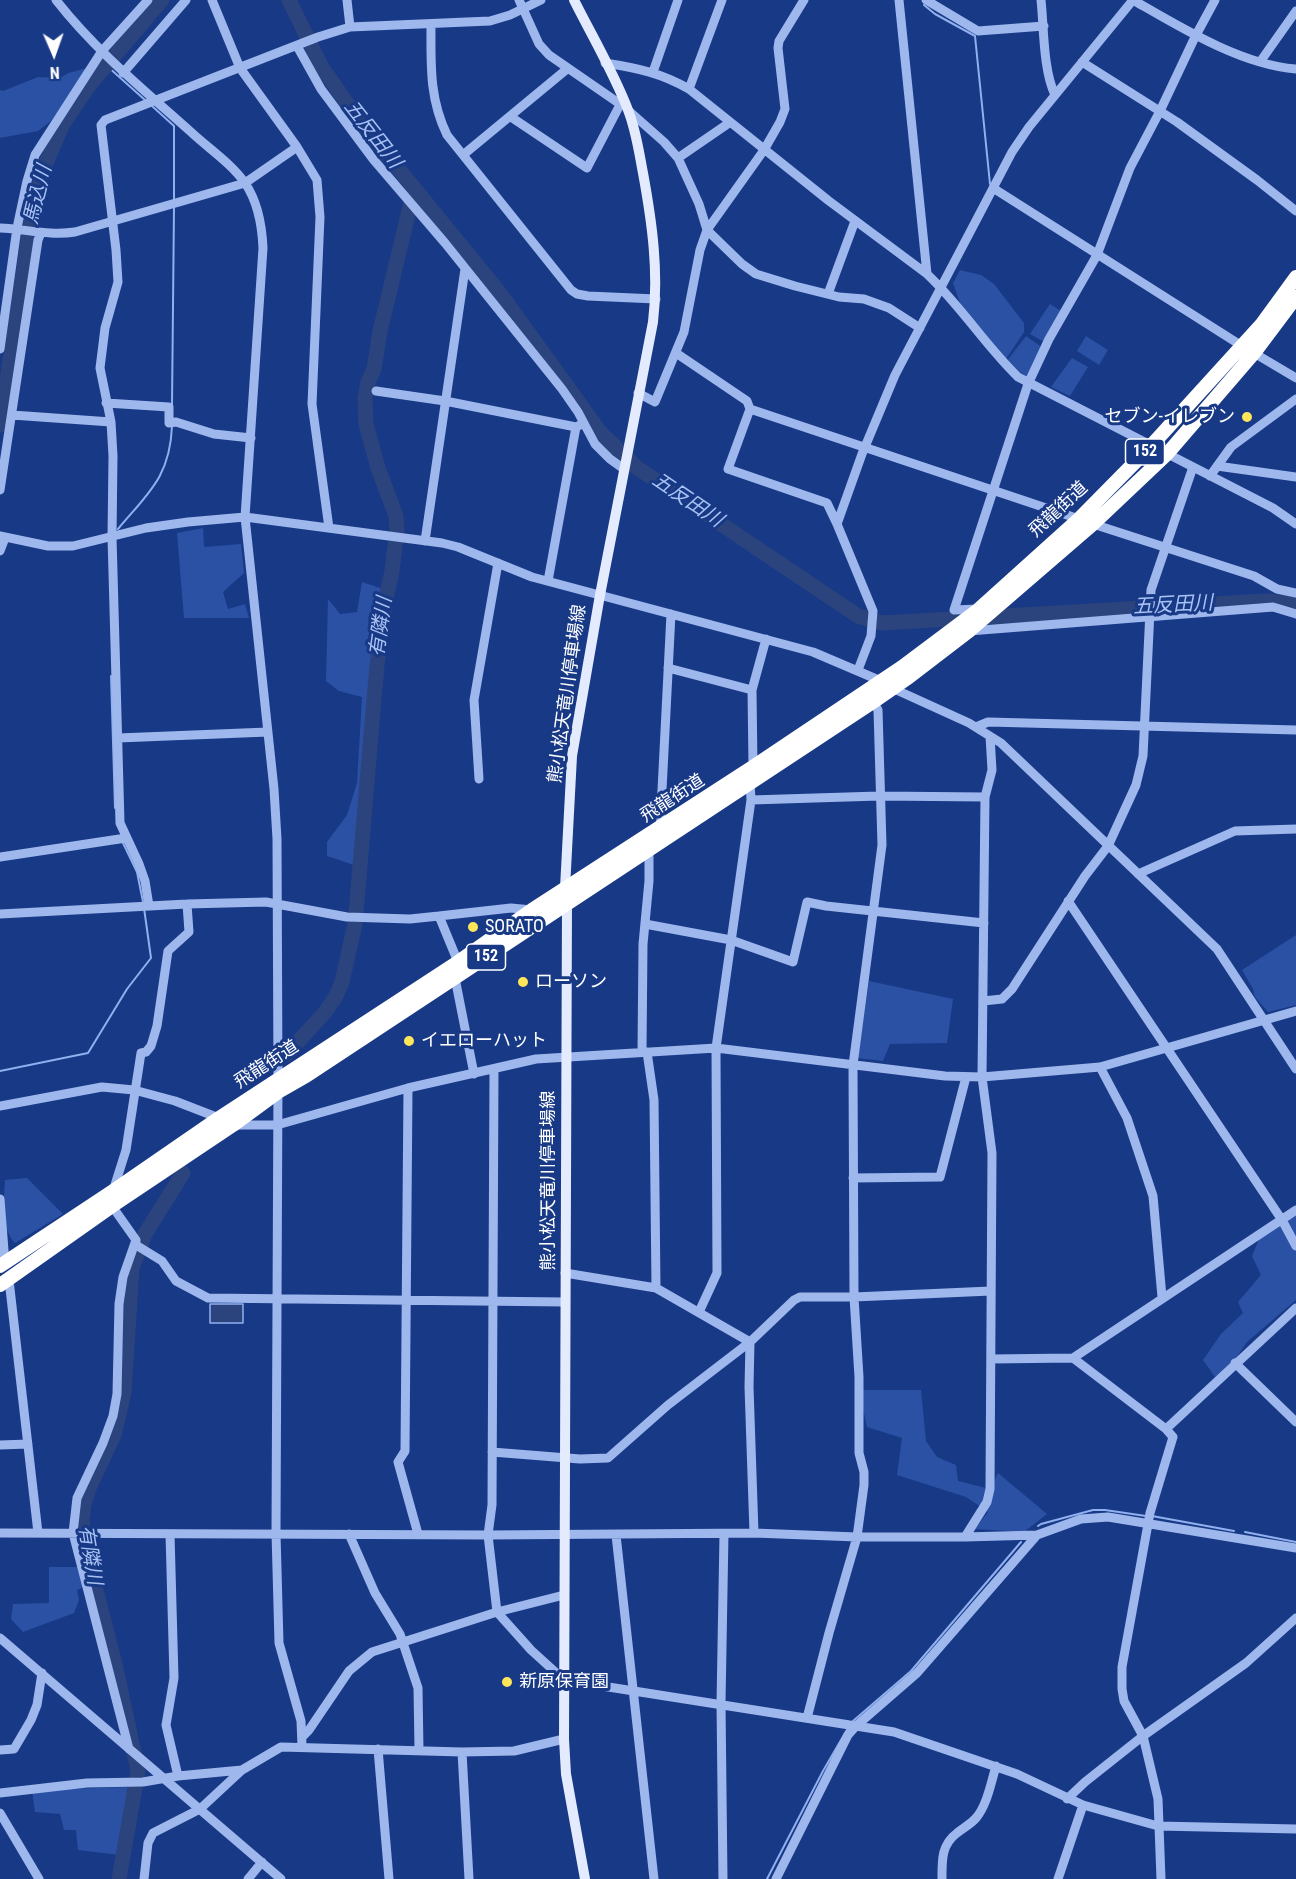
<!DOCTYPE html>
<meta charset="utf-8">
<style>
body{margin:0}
#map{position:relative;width:1296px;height:1879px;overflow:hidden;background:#183986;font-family:"Roboto Condensed",sans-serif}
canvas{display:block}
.north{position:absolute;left:24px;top:24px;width:60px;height:60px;-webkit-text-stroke:4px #183986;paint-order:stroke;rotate:178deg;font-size:16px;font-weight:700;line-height:24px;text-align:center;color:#fff}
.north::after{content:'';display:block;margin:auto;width:21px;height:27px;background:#fff;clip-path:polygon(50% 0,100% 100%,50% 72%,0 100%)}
</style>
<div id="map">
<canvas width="1296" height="1879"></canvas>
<div class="north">N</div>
</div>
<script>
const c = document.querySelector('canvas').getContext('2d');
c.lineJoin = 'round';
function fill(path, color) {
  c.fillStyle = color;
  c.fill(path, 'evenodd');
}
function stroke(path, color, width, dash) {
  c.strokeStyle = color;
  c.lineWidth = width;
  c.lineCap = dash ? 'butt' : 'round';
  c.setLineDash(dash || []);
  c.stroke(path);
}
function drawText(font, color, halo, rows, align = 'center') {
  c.font = font + ' "Roboto Condensed","Noto Sans JP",sans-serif';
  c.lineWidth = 6;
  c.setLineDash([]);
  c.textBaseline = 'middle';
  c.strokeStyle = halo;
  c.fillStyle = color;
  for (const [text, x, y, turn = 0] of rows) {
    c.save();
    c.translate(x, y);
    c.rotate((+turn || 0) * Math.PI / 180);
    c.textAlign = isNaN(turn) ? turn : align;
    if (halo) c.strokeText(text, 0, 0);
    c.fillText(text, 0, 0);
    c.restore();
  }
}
fill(new Path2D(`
 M91,67L51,121L38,131L0,138V90L3,91L38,77L60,78L68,73Z
 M960,270L981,275L994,284L1024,323V332L1006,359L960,303L953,283Z
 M1050,304L1061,311L1044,342L1030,334Z
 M1026,336L1043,348L1027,377L1006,362Z
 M1086,336L1108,350L1099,365L1077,351Z
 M1072,358L1088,367L1070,396L1051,387Z
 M203,528L204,547L241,544L244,573L223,592L228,609L245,604L249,618H184L177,533Z
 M362,582L383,589L365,747L354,865L327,856V842L347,815L357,783L362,697L339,691L326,681L328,599L340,614L357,612Z
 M1296,935V1005L1268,1012L1255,997L1253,989L1242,970Z
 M869,981L953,999L947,1043L890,1044L883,1061L858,1058Z
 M27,1178L63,1214L15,1243C0,1227 4,1200 5,1180Z
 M1296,1210V1300L1247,1342L1228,1370L1215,1377L1203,1360L1221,1334L1243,1313L1238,1302L1261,1275L1252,1256L1262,1232Z
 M859,1390H921L926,1441L937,1457L956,1465L958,1481L990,1489L998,1473L1047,1514L1024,1532L975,1529L988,1512L966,1497L897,1475L902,1438L867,1427Z
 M49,1567H79L83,1587L77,1590L79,1600L74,1613L23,1632L11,1619L13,1604L49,1603Z
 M131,1787L120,1855L78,1850L76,1830H64L60,1814L35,1812L32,1790Z`), '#2b51a4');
const water = new Path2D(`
 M210,1304H243V1323H210Z`);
fill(water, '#2c447d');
stroke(water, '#90b0ef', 1.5);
stroke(new Path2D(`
 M924,5L935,14L975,36L990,184
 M107,66L145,100
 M152,106L174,126V201
 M172,405L174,207
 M118,529C148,493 170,477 172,426
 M111,676L115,808
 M123,843L137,872L143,902
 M0,1071L88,1053L127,989L151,958L144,908
 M1152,1516L1234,1531
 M1038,1526L1041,1524L1093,1510H1105L1146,1516
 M1245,1532L1296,1542
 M853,1721L911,1671L1021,1542
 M767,1879L823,1771L848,1728`), '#90b0ef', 2);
stroke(new Path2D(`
 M289,0L321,66L361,123L499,292L600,432L636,467L858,616L882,623L1266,601L1296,603
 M0,425L34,202L46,163L63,124L88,87L162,0
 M286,1055L326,1011L336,996L342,982L355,924L377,665L386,598L392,571L397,530L396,516L378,468L366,424L365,398L368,382L374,369L380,331L414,190
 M119,1879L138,1771L115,1664L84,1544L82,1520L84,1504L89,1488L114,1435L124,1393L132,1268L145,1234L183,1173`), '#2c447d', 15);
stroke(new Path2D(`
 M56,0C95,50 144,90 191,132C208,148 231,163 245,183C258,202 262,225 263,248L245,517L274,789L277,839L278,1080L276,1533L279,1643L301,1721L302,1746
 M212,0L240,68L297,147L317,180L320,217L312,404L329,528
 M347,0L350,27
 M519,0L539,44L549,55L620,104
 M899,0L927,274
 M926,0L978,31L1044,26
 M1041,0C1044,28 1043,70 1055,95
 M431,24C431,64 429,98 447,135L571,290L577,294L588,296L656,299
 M297,46L321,89L373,159L445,243L562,389L578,412L595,444L610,459L624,469
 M1082,62L1177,122L1257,180L1296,211
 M1260,62L1296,11
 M605,63C637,68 661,73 689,89L829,201L927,274C961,306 985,345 1018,377L1273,508L1296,524
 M653,72L678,0
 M123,73L186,0
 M689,89L722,0
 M629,111L664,142L678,158L699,204L707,230L742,264L756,274L795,286L839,297L864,299L889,308L920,328
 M511,117L587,168L623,99
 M463,155L567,69
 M678,158L729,123
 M993,188L1242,346
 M0,228C26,229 49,236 75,232L245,183L297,147
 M828,294L855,221
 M0,349L17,228L27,181L35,155L102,51L148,0
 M676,353L747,401L750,409L1079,519
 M1254,353L1296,378
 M376,391L445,401L576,427
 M638,393L655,402L684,332L700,250L707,230L764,150L780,122L785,109L778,48L779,41L804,0
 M106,403L169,407V423L176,422L214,434L251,438
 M750,409L728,469L827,503L837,524
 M12,415L111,422
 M1217,466L1296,477
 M1210,476L1231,447L1296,399
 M0,490L38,240L41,233
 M1093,524L1254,576L1277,589L1296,593
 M0,536L48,546H73L146,528L188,522L245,517L442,543L458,547L532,577L813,652L881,681L892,688L969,723L1001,743L1217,949L1296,1069
 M425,541L465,269
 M0,551L5,538
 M548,581L576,427L582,424
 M978,609L954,610L1028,384L1049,339L1097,255L1130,168L1160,111L1195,37L1215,0
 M969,631L1273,607L1296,614
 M668,668L752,690
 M858,670L871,636L873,611L837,524L862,454L895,375L1012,152L1029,127L1133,0C1180,27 1241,65 1296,69
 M976,727L988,722L1296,730
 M118,738L268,732
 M753,767L752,690L766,639
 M479,779L474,700L498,563
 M751,800L879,796L985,797
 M660,829L671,614
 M0,857L126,838
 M1138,874L1235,831L1296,829
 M1068,901L1282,1220L1296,1246
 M149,906L145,881L139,864L120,823L112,537L113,456L111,422L100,368L105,328L118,282L116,250L101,125L105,120L318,37L350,27L490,21L510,15L541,0
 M0,914L187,904L266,902L347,917L410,919L439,916L458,962
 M439,916L511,908L532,910
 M645,924L731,940L793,962L807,902L826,906L984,923
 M455,978L474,1074
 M983,1001L1002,999L1012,989L1085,876L1108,846L1136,785L1143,756L1151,590L1193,467
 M642,1052L643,944L649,881V851
 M647,1052L654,1100L656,1288
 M1100,1067L1127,1118L1153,1196L1162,1297
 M408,1088L405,1451L398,1462L418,1534
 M0,1106L102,1087L134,1090L175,1101L219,1118
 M234,1125H277L408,1088L536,1059L716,1048L945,1076L982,1077L1100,1067L1296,1011
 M853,1178L940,1177L966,1077
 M113,1191L126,1150L141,1053L146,1052L151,1046L157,1026L168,951L189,932L187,904
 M0,1199L5,1263
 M112,1206L136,1240V1245L162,1261L176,1281L208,1298L565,1302
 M565,1273L656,1288L750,1342
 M9,1280L38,1533
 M699,1312L717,1273L716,1048L751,800L750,782
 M750,1342L749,1387L754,1533
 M1073,1358L1166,1429L1173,1437L1150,1513L1122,1667V1689L1124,1701L1143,1736L1158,1799L1161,1879
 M991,1359L1073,1358L1296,1210
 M1235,1363L1296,1422
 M1166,1429L1296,1308
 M0,1445L28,1444
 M492,1452L580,1459L608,1458L668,1405L750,1342L794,1300L800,1297H854L991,1291
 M0,1533L488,1535L754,1533L857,1537H965L1037,1535
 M170,1534L174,1678L166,1725L178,1776
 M349,1534L375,1593L400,1634L418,1688L419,1750
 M616,1535L654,1879
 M965,1537L987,1502L990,1489L992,1153L982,1077L985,797L992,770L990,736
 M564,1595L497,1612L531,1650L564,1680L894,1732L1017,1774L1083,1805L1158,1826L1296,1829
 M0,1638L281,1879
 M807,1718L829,1633L857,1537L864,1485V1472L859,1453V1377L854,1297L853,1065L882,845L878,710L873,702
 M302,1737L309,1730L349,1671L372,1652L497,1612L488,1535L492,1505L494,1069
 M129,1749L73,1533L77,1498L103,1443L113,1416L117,1394L119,1304L123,1277L136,1240
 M378,1749L389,1879
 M0,1750L14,1749L31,1720L37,1705L42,1673
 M462,1752L469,1879
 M0,1793L87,1783L143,1782L178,1776L242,1770L281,1747L462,1752L514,1751L564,1739
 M1067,1799L1085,1782L1143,1736L1246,1663L1296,1618
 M0,1813L39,1879
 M144,1879L148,1843L153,1833L200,1809L242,1770
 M248,1879L262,1862
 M723,1879L721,1703L724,1534
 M776,1879L848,1735L856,1726L917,1673L1037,1535L1081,1519L1108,1517L1296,1548
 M942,1879C942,1861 941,1845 957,1833C963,1828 971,1824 976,1818C987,1805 991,1783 996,1766
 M1058,1879L1083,1805`), '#9eb7ed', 9);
stroke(new Path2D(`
 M574,0C592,36 614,73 628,110C636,130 639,152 643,173C652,222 659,272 653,322L600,595L572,756L565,888L567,902L564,1739L566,1774L585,1879`), '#e4ebff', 10);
stroke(new Path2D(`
 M0,1266L113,1191L219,1118L458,962L532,910L753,767L902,667L978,610L1079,519L1150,447L1261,325L1296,277
 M0,1285L112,1206L233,1125L278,1092L306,1076L873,702L909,677L969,631L1093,524L1167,454L1254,353L1296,297`), '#fff', 14);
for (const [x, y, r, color] of [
 [1247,417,6,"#ffe55a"],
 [473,927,6,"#ffe55a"],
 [523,982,6,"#ffe55a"],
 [409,1041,6,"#ffe55a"],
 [507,1682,6,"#ffe55a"]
]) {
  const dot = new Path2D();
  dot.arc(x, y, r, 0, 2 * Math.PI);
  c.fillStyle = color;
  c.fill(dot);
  stroke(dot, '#183986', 2);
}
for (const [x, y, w] of [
 [1145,452,39],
 [486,957,39]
]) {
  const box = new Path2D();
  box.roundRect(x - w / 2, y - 13, w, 26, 4.5);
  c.fillStyle = '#183986';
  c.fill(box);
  stroke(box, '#fff', 1.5);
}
drawText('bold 16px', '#fff', null, [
 ["152",1145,452],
 ["152",486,957]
]);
drawText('18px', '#fff', '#183986', [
 ["セブン-イレブン",1235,417,"right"],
 ["SORATO",485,927],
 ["ローソン",535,982],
 ["イエローハット",421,1041],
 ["新原保育園",519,1682]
], 'left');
drawText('18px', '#fff', '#183986', [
 ["飛龍街道",1059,510,-43],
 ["熊小松天竜川停車場線",568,694,-82],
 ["飛龍街道",673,799,-33],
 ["飛龍街道",267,1065,-33],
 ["熊小松天竜川停車場線",549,1181,-90]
]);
drawText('italic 20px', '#a9c2f4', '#183986', [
 ["五反田川",372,135,52],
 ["馬込川",39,195,-76],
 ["五反田川",687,501,34],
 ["五反田川",1173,606,-3],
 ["有隣川",382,627,-82],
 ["有隣川",89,1555,81]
]);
</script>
